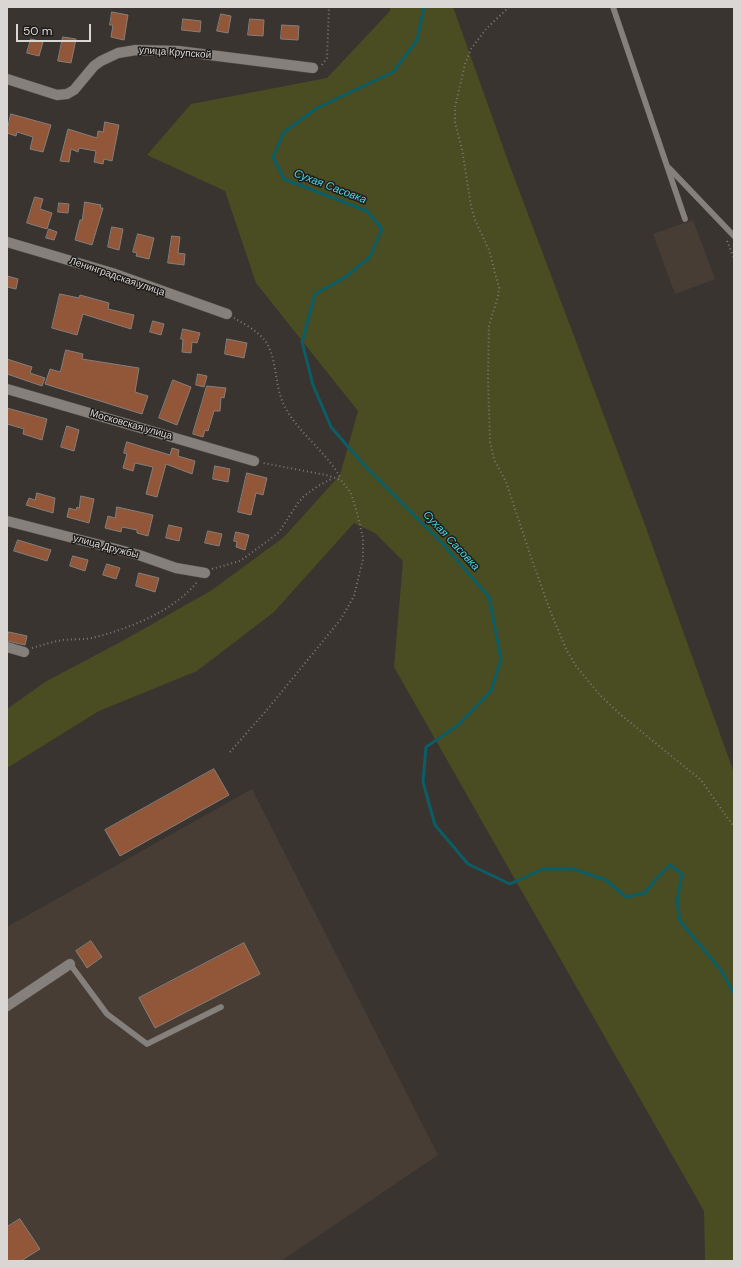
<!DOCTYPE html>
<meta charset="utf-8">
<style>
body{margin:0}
#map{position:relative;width:741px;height:1268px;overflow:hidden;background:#393430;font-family:"DM Sans",sans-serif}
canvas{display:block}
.frame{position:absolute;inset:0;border:8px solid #d9d6d4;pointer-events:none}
.scale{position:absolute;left:16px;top:24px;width:75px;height:18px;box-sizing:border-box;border:2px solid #d9d6d4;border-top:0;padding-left:5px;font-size:12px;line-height:14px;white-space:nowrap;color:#d9d6d4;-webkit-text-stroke:3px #1e1c1a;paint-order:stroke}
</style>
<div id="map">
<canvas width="741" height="1268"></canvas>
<div class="frame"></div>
<div class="scale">50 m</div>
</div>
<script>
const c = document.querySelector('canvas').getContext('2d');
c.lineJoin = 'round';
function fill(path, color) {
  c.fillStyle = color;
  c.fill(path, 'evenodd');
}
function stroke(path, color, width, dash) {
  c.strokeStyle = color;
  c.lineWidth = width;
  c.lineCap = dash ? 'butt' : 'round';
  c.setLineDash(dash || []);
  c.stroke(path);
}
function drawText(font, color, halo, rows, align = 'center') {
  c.font = font + ' "DM Sans",sans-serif';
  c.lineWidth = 3;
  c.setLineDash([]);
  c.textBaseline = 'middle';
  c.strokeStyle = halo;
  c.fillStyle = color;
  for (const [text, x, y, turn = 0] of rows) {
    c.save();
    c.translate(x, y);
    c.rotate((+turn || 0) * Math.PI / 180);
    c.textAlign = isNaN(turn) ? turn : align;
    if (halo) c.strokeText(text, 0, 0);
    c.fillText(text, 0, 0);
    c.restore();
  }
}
fill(new Path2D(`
 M693,220L715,279L675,294L653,234Z
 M252,789L438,1155L281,1261H7V927Z`), '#473d35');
fill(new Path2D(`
 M390,7H453L508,161L641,514L734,773V1261H705L704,1211L394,667L403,561L375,533L354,523L274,612L197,671L99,711L7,768V709L45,682L126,639L212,590L284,537L340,475L358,411L256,283L225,191L147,155L191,104L327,78L390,11Z`), '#4a4c21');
stroke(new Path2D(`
 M424,7L417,40L393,72L317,108L284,132L273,157L284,179L367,211L382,229L370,257L344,278L315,294L302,342L313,385L331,427L365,466L443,544L489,597L501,659L491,691L457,726L426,747L423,782L435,825L468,864L510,884L543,869H573L606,880L626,897L645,893L656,879L670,865L682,874L677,902L680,921L720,969L734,993`), '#0b5e66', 3);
const building = new Path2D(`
 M112,12L128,15L124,40L111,37L113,25H110Z
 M221,14L231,16L228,33L217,31Z
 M183,19L201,21L200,32L182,30Z
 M250,19L264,20L263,36L248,35Z
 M282,25L299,26L298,40L281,39Z
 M63,37L76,39L71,63L58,61Z
 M31,39L43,42L39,56L27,53Z
 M11,114L51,125L43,152L30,149L33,137L17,132L16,136L7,133Z
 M105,122L119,125L112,161L104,159L103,164L94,162L96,151L79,148L78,152L71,149L69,162L60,161L68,129L97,138L98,131L103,132Z
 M35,197L43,199L40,209L52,213L47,229L27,223Z
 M85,202L101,205L100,208H103L92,245L75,240L80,220H82Z
 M59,203L69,204L68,213L58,212Z
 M112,227L123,229L119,250L108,247Z
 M49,229L57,232L54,240L46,238Z
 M138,234L154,238L149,259L136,256L137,253L133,252Z
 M172,236L180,237L178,253L185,254L184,265L168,263Z
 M7,276L18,279L16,289L7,287Z
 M60,294L79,298L80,295L109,303L108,309L134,315L131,329L83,314L77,335L52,328Z
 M153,321L164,324L161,335L150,332Z
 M183,329L200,333L197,343L192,342L191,353L182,352L183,339H181Z
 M227,339L247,343L244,358L225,354Z
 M66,350L83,354L82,359L139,368L135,392L148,396L142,414L45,384L50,369L60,372Z
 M7,359L32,367L30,373L45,378L42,386L7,374Z
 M198,374L207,376L204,387L196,385Z
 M173,380L191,387L177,425L159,418Z
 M207,386L226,388L224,398L221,397L220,411H214L208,431L205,430L203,437L193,434Z
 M7,408L47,419L42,440L23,434L24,429L7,424Z
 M67,426L79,430L74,451L61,447Z
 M127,442L170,455L172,448L179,450L178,456L195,461L192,474L166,464L157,497L146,494L153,467L135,463L133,471L123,468L127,454L124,453Z
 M215,466L230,469L228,482L213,479Z
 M247,473L267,478L263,495L256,493L251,515L238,512Z
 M37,493L55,498L53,513L26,505L29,498L35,500Z
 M81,496L94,499L89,523L67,517L69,508L76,510L77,507L79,508Z
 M117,507L153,515L148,536L137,533V530L122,527L121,532L105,528L108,516L115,518Z
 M169,525L182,528L179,541L166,538Z
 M208,531L222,534L219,546L205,543Z
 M236,532L249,535L245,550L236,547L237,542L234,541Z
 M18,540L51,550L47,561L14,551Z
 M73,556L88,560L85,571L70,566Z
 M107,564L120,568L116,579L103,575Z
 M139,573L159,578L155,592L136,586Z
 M9,632L27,636L25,645L7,641Z
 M214,769L229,795L120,856L105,830Z
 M91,941L102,957L87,968L76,951Z
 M244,943L260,974L155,1028L139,998Z
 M20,1219L40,1249L21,1261H7V1227Z`);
fill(building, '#925739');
stroke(building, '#857e7b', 1);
const service = new Path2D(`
 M613,7L685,219
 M669,168L734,236
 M70,964L107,1014L147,1044L221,1007`);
const minor = new Path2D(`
 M7,79L57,95L67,94L74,90L94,66L101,61L118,53L136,50L178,51L313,68
 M7,242L112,273L227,314
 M7,389L254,461
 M7,521L139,555L176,568L205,573
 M7,647L24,652
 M7,1006L70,964`);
stroke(service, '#54504d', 6);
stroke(minor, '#54504d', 11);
stroke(new Path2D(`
 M509,7L486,29L471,49L465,64L455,107V123L462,149L471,206L475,220L489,250L499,288L498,297L489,325L488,379L490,442L494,459L506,482L533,563L551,613L567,651L576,666L599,694L621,715L701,780L734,827
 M322,65L327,58L329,7
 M727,241L734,258
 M234,318C245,324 259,332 266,342C278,361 274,387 285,407C299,434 327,452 341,479
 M212,569L240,561L269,540L279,532L298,503L304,496L318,486L333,478
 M32,648C42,645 52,642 62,640C73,639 85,640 96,637C130,628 174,611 197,582
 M230,752L266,711L341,619L354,596L363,559V538L357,513L351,493L341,480L326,475L263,463`), '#7e7a77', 2, [1, 3]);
stroke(service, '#85807b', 5.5);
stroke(minor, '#85807b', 10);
drawText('10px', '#d9d6d4', '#1e1c1a', [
 ["улица Крупской",175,53,4],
 ["Ленинградская улица",117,277,19],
 ["Московская улица",131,425,16],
 ["улица Дружбы",106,547,15]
]);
drawText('italic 11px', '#49d7e8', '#1e1c1a', [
 ["Сухая Сасовка",330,187,21],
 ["Сухая Сасовка",451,541,47]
]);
</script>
